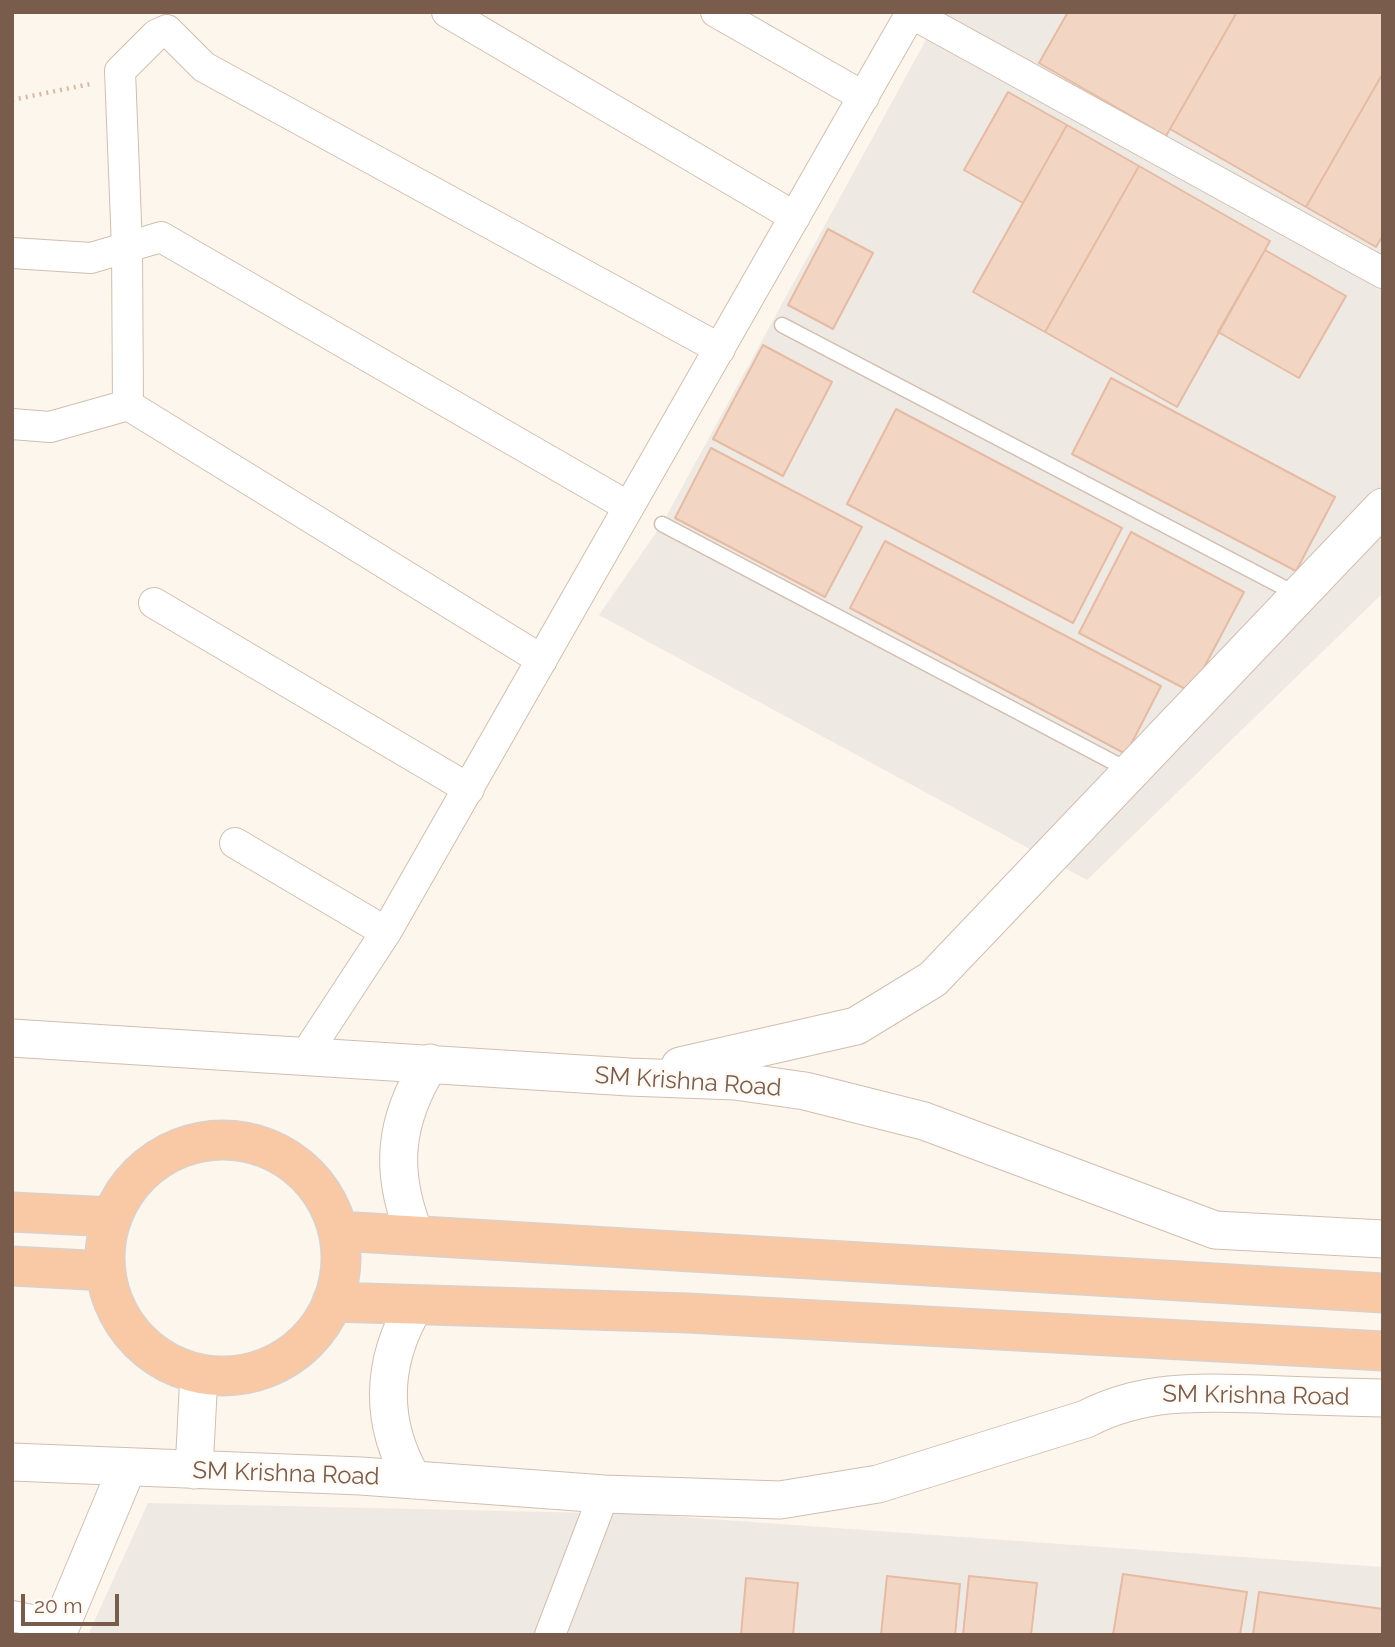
<!DOCTYPE html>
<style>
body{margin:0}
#map{position:relative;width:1395px;height:1647px;overflow:hidden;background:#fdf6ec;font-family:Raleway,sans-serif}
canvas{display:block}
.frame{position:absolute;inset:0;border:14px solid #7a5c4d;pointer-events:none}
.scale{position:absolute;left:21px;top:1594px;width:98px;height:32px;box-sizing:border-box;border:4px solid #7a5c4d;border-top:0;padding-left:9px;font-size:21px;line-height:24px;white-space:nowrap;color:#7a5c4d;-webkit-text-stroke:5px #fffaf3;paint-order:stroke}
</style>
<div id="map">
<canvas width="1395" height="1647"></canvas>
<div class="frame"></div>
<div class="scale">20 m</div>
</div>
<script>
const c = document.querySelector('canvas').getContext('2d');
c.lineJoin = 'round';
function fill(path, color) {
  c.fillStyle = color;
  c.fill(path, 'evenodd');
}
function stroke(path, color, width, dash) {
  c.strokeStyle = color;
  c.lineWidth = width;
  c.lineCap = dash ? 'butt' : 'round';
  c.setLineDash(dash || []);
  c.stroke(path);
}
function drawText(font, color, halo, rows, align = 'center') {
  c.font = font + ' Raleway,sans-serif';
  c.lineWidth = 5;
  c.setLineDash([]);
  c.textBaseline = 'middle';
  c.strokeStyle = halo;
  c.fillStyle = color;
  for (const [text, x, y, turn = 0] of rows) {
    c.save();
    c.translate(x, y);
    c.rotate((+turn || 0) * Math.PI / 180);
    c.textAlign = isNaN(turn) ? turn : align;
    if (halo) c.strokeText(text, 0, 0);
    c.fillText(text, 0, 0);
    c.restore();
  }
}
fill(new Path2D(`
 M941,12H1383V593L1087,880L599,615L662,524Z
 M148,1503L640,1514L1383,1567V1635H88Z`), '#efe9e4');
const building = new Path2D(`
 M1068,12H1237L1166,136L1039,63Z
 M1237,12H1383V73L1306,207L1170,129Z
 M1383,73V235L1376,247L1306,207Z
 M1008,92L1067,125L1023,203L964,170Z
 M1067,125L1139,166L1045,332L973,292Z
 M1139,166L1270,241L1177,407L1045,332Z
 M828,229L873,253L833,329L788,305Z
 M1265,250L1346,296L1299,378L1218,332Z
 M763,345L832,382L783,476L713,439Z
 M1111,378L1335,497L1296,571L1072,454Z
 M896,409L1122,528L1073,623L847,504Z
 M711,448L862,527L825,597L675,518Z
 M1131,532L1244,592L1191,692L1079,633Z
 M885,541L1161,686L1126,754L850,608Z
 M1123,1574L1247,1592L1240,1635H1113Z
 M887,1576L960,1584L955,1635H881Z
 M969,1576L1037,1583L1031,1635H963Z
 M746,1578L798,1583L793,1635H741Z
 M1259,1592L1383,1609V1635H1253Z`);
fill(building, '#f3d5c3');
stroke(building, '#e6bba3', 2);
const service = new Path2D(`
 M782,325L1298,595
 M662,524L1128,770`);
const minor = new Path2D(`
 M447,12L795,217
 M716,12L864,97
 M12,253L91,258L161,237L629,507
 M128,405L127,247L120,71L156,35L167,30L204,67L720,349
 M12,424L50,427L128,405L542,660
 M154,603L469,789
 M235,843L386,932
 M306,1054L386,932L911,13L1383,273
 M12,1616L61,1626
 M550,1635L604,1494`);
const tertiary = new Path2D(`
 M12,1038L629,1077L735,1081L805,1091L924,1121L1215,1230L1383,1239
 M680,1066L856,1026L933,979L1383,507
 M415,1235C389,1171 394,1121 430,1063
 M12,1462L361,1476L604,1494L780,1500L878,1484L1086,1419C1142,1390 1197,1392 1259,1394C1300,1396 1341,1397 1383,1398
 M194,1470L199,1374
 M413,1480C379,1422 381,1362 415,1305
 M57,1635L127,1468`);
const trunk = new Path2D(`
 M105 1258a118 118 0 1 1 236 0a118 118 0 1 1-236 0Z
 M12,1212L112,1217
 M338,1231L1383,1293
 M12,1266L106,1271
 M332,1302L688,1313L1383,1351`);
stroke(service, '#d1beb0', 17);
stroke(minor, '#d1beb0', 32);
stroke(tertiary, '#d1beb0', 39);
stroke(trunk, '#dad1cd', 41);
stroke(new Path2D(`
 M12,100L90,84`), '#d9b8a5', 4.5, [2, 5]);
stroke(service, '#fff', 14);
stroke(minor, '#fff', 30);
stroke(tertiary, '#fff', 37);
stroke(trunk, '#f9c8a4', 38);
drawText('24px', '#7a5c4d', '#fffaf3', [
 ["SM Krishna Road",688,1082,4],
 ["SM Krishna Road",1256,1396,1],
 ["SM Krishna Road",286,1474,2]
]);
</script>
